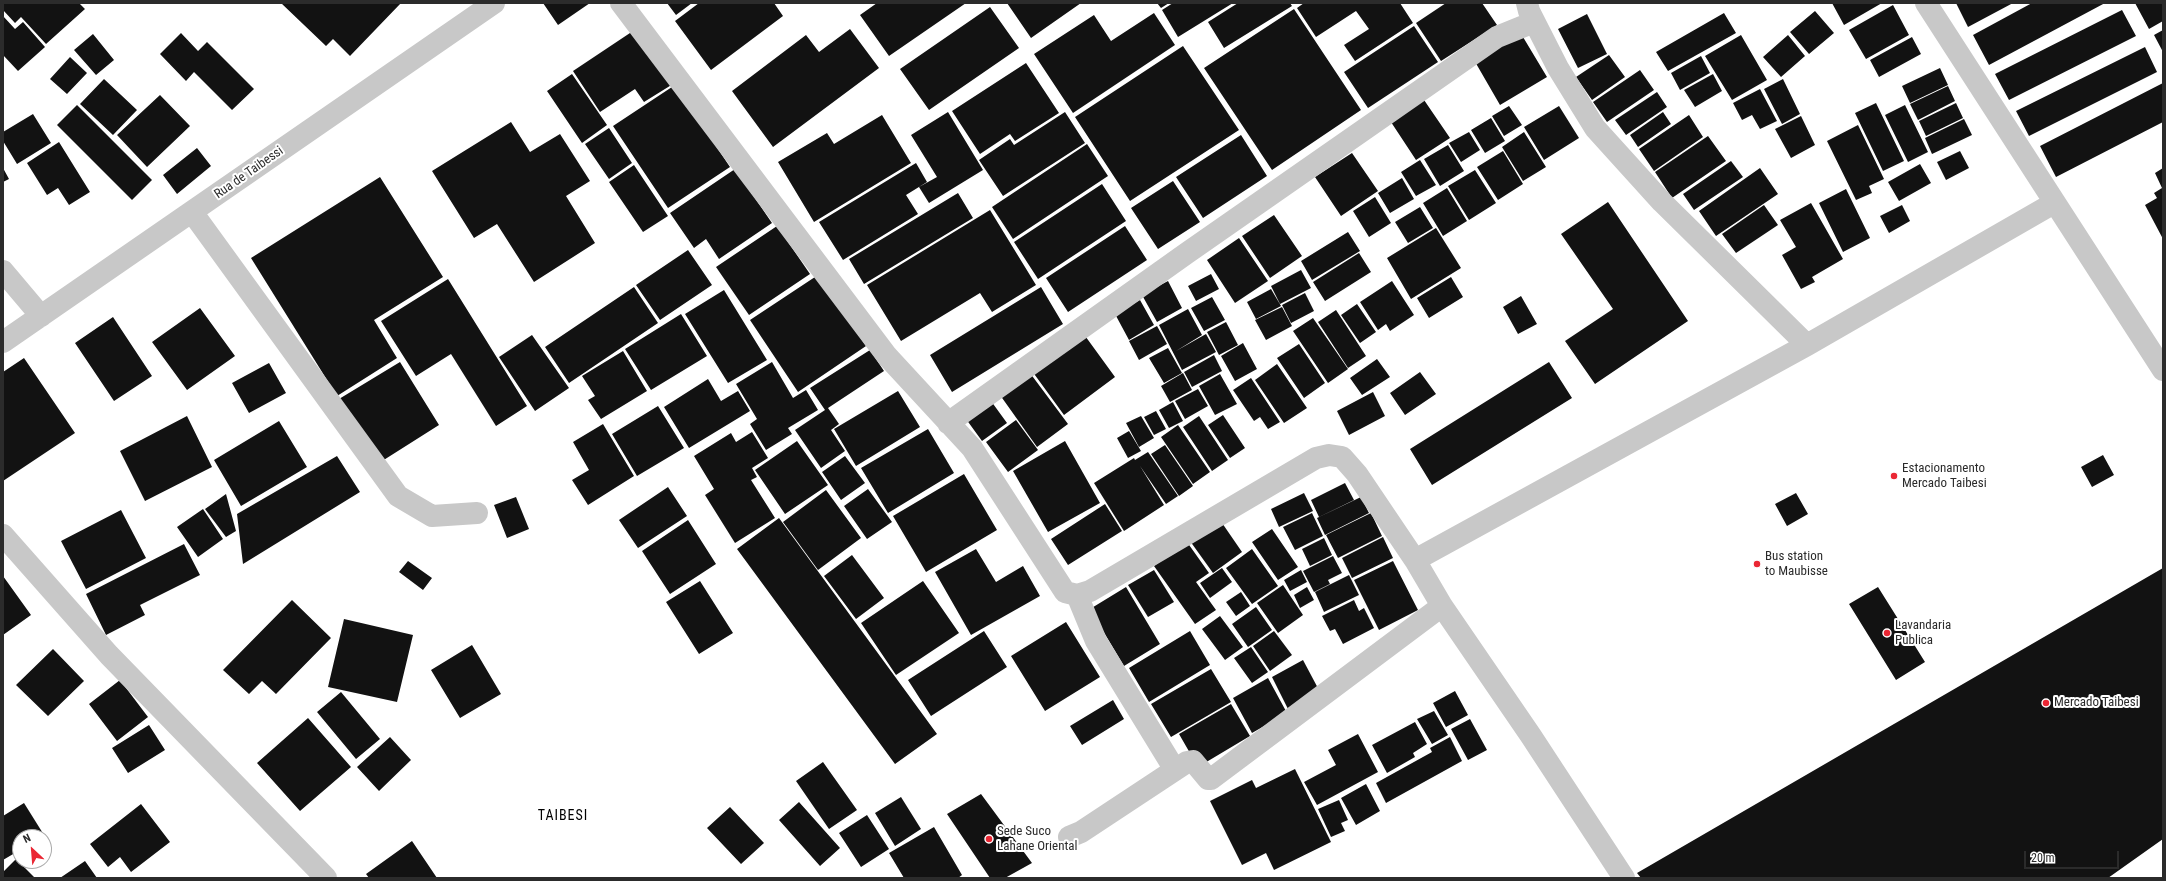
<!DOCTYPE html>
<style>
body{margin:0}
#map{position:relative;width:2166px;height:881px;overflow:hidden;background:#fff;font-family:"Roboto Condensed",sans-serif}
canvas{display:block}
.frame{position:absolute;inset:0;border:4px solid #2b2b2b;pointer-events:none}
.north{position:absolute;left:12px;top:829px;width:40px;height:40px;box-sizing:border-box;background:#fff;border:1px solid #aaa;border-radius:50%;rotate:334deg;font-size:11px;font-weight:700;line-height:16px;text-align:center;color:#2b2b2b}
.north::after{content:'';display:block;margin:auto;width:14px;height:18px;background:#ea2633;clip-path:polygon(50% 0,100% 100%,50% 72%,0 100%)}
.scale{position:absolute;left:2024px;top:851px;width:95px;height:18px;box-sizing:border-box;border:2px solid #2b2b2b;border-top:0;padding-left:5px;font-size:12px;line-height:14px;white-space:nowrap;color:#2b2b2b;-webkit-text-stroke:3px #fff;paint-order:stroke}
</style>
<div id="map">
<canvas width="2166" height="881"></canvas>
<div class="frame"></div>
<div class="north">N</div>
<div class="scale">20 m</div>
</div>
<script>
const c = document.querySelector('canvas').getContext('2d');
c.lineJoin = 'round';
function fill(path, color) {
  c.fillStyle = color;
  c.fill(path, 'evenodd');
}
function stroke(path, color, width, dash) {
  c.strokeStyle = color;
  c.lineWidth = width;
  c.lineCap = dash ? 'butt' : 'round';
  c.setLineDash(dash || []);
  c.stroke(path);
}
function drawText(font, color, halo, rows, align = 'center') {
  c.font = font + ' "Roboto Condensed",sans-serif';
  c.lineWidth = 4;
  c.setLineDash([]);
  c.textBaseline = 'middle';
  c.strokeStyle = halo;
  c.fillStyle = color;
  for (const [text, x, y, turn = 0] of rows) {
    c.save();
    c.translate(x, y);
    c.rotate((+turn || 0) * Math.PI / 180);
    c.textAlign = isNaN(turn) ? turn : align;
    if (halo) c.strokeText(text, 0, 0);
    c.fillText(text, 0, 0);
    c.restore();
  }
}
fill(new Path2D(`
 M3,3H79L85,9L46,44L21,17L15,23L3,10Z
 M281,3H401L350,56L333,39L326,46Z
 M543,3H590L558,25Z
 M667,3H692L676,15Z
 M699,3H774L783,16L711,70L675,21Z
 M877,3H966L889,56L860,15Z
 M1007,3H1081L1031,38Z
 M1157,3H1169L1161,8Z
 M1173,3H1233L1178,37L1162,10Z
 M1238,3H1290L1292,6L1224,48L1208,22Z
 M1304,3H1400L1413,23L1355,61L1344,45L1369,29L1356,11L1316,37L1297,8Z
 M1446,3H1482L1497,25L1441,61L1416,23Z
 M1832,3H1882L1844,25Z
 M1956,3H2013L1968,27Z
 M2032,3H2105L1989,65L1973,35Z
 M2135,3H2163V21L2149,29Z
 M1893,5L1909,35L1866,59L1849,30Z
 M990,7L1019,48L929,110L900,69Z
 M1294,9L1361,110L1272,170L1204,68Z
 M2122,10L2136,36L2009,100L1995,74Z
 M1815,11L1834,33L1809,54L1790,32Z
 M1154,13L1175,45L1073,113L1034,54L1094,15L1111,41Z
 M1724,13L1736,33L1668,71L1656,52Z
 M1587,14L1607,54L1578,68L1558,29Z
 M3,16L15,29L23,22L45,47L18,71L3,55Z
 M1414,26L1438,62L1368,108L1344,72Z
 M636,29L673,84L644,102L635,89L600,112L573,71Z
 M850,29L879,68L773,147L732,91L806,35L819,52Z
 M2163,30V52L2154,35Z
 M1520,32L1547,77L1500,105L1474,60Z
 M181,33L198,51L207,42L254,89L232,110L194,72L186,81L160,54Z
 M93,34L114,60L96,75L74,50Z
 M1741,35L1767,80L1732,100L1705,56Z
 M1788,35L1805,56L1781,77L1763,57Z
 M1912,37L1921,54L1879,77L1870,60Z
 M1183,46L1239,130L1130,201L1075,117Z
 M2145,47L2157,72L2029,136L2016,111Z
 M1609,55L1625,77L1592,100L1576,77Z
 M1701,56L1710,73L1680,90L1671,73Z
 M70,57L87,73L67,94L50,79Z
 M1026,63L1059,113L1015,141L1010,134L980,154L952,111Z
 M1940,68L1948,85L1910,103L1902,86Z
 M1640,70L1654,90L1607,122L1593,102Z
 M572,74L607,125L582,143L547,91Z
 M1713,74L1722,91L1695,107L1684,90Z
 M104,79L137,110L113,135L80,104Z
 M1783,79L1800,114L1782,124L1764,89Z
 M2163,83V122L2056,177L2040,146Z
 M675,85L730,167L668,208L613,126Z
 M1948,86L1955,101L1918,120L1910,104Z
 M1760,89L1777,121L1760,129L1752,115L1742,120L1733,103Z
 M1657,92L1667,107L1626,135L1615,120Z
 M160,95L190,126L147,167L117,135Z
 M1422,97L1450,138L1416,160L1389,119Z
 M1876,103L1904,161L1883,171L1855,113Z
 M1956,103L1963,118L1926,136L1919,121Z
 M77,105L152,180L132,200L57,125Z
 M1905,105L1928,152L1908,162L1885,115Z
 M1509,106L1522,125L1504,136L1492,116Z
 M1559,106L1579,138L1544,160L1524,127Z
 M948,112L983,170L929,203L919,187L937,177L911,135Z
 M1065,112L1085,143L1003,196L979,160L1010,139L1014,145Z
 M1663,112L1671,124L1638,147L1630,135Z
 M33,114L51,143L17,164L3,141V132Z
 M882,115L911,163L814,222L778,162L827,133L834,144Z
 M1689,115L1703,137L1654,171L1639,149Z
 M1801,116L1815,145L1791,158L1775,129Z
 M1491,118L1505,141L1485,153L1471,130Z
 M1964,119L1972,135L1932,154L1925,138Z
 M511,122L530,152L560,134L590,181L566,196L595,243L534,282L497,224L474,238L432,171Z
 M1858,125L1884,179L1869,186L1872,193L1856,200L1827,141Z
 M609,128L632,163L609,179L585,144Z
 M1469,132L1480,150L1461,162L1449,143Z
 M1524,132L1546,167L1523,181L1502,147Z
 M1241,135L1267,176L1203,218L1176,177Z
 M1708,136L1726,161L1672,198L1655,172Z
 M59,142L90,192L69,205L58,188L47,195L27,163Z
 M1087,144L1108,176L1013,239L992,207Z
 M1448,145L1464,171L1440,186L1424,159Z
 M197,148L211,166L177,194L163,175Z
 M1503,151L1523,184L1498,200L1477,167Z
 M1960,151L1969,168L1946,180L1937,162Z
 M1352,153L1378,191L1341,216L1315,177Z
 M1420,160L1436,185L1416,196L1401,172Z
 M1731,161L1743,177L1694,210L1683,194Z
 M916,163L927,182L906,195L918,214L843,260L819,222Z
 M1920,164L1931,183L1899,201L1888,182Z
 M634,165L668,216L643,232L609,182Z
 M3,168L9,179L3,182Z
 M1760,168L1778,194L1716,236L1699,211Z
 M2163,168V239L2145,205L2157,198L2154,193L2162,188L2155,173Z
 M735,169L772,223L719,259L706,239L694,248L670,213Z
 M1475,170L1496,203L1469,220L1448,186Z
 M380,177L443,277L374,320L397,358L337,396L251,258Z
 M1402,178L1414,199L1390,213L1378,193Z
 M1173,181L1200,222L1158,249L1131,208Z
 M1102,184L1126,221L1038,279L1014,242Z
 M1447,188L1467,221L1443,236L1423,203Z
 M1846,189L1870,238L1843,252L1819,203Z
 M958,193L973,218L864,284L849,259Z
 M1375,197L1391,223L1369,237L1353,211Z
 M1608,202L1688,321L1595,384L1565,341L1613,309L1561,234Z
 M1811,203L1843,259L1812,277L1815,282L1801,289L1782,255L1796,247L1780,220Z
 M1764,205L1778,225L1736,253L1722,234Z
 M1902,205L1910,221L1889,233L1880,216Z
 M1420,207L1433,228L1408,243L1395,222Z
 M990,210L1036,285L992,312L980,293L901,341L867,285Z
 M1274,215L1302,256L1270,278L1242,236Z
 M777,226L810,274L749,315L716,267Z
 M1125,226L1147,260L1068,312L1046,278Z
 M1436,228L1461,268L1411,299L1387,258Z
 M1348,232L1360,251L1312,280L1301,261Z
 M1239,238L1268,281L1235,303L1207,260Z
 M688,250L712,285L660,320L636,285Z
 M1359,253L1371,272L1325,301L1313,282Z
 M1301,270L1311,288L1280,304L1271,286Z
 M1211,274L1219,289L1196,301L1188,286Z
 M818,275L866,346L798,392L750,320Z
 M1451,277L1463,297L1429,318L1417,298Z
 M448,279L527,406L496,426L451,354L416,376L381,321Z
 M1168,281L1182,308L1157,322L1142,295Z
 M1392,281L1414,315L1390,331L1386,324L1378,330L1360,302Z
 M634,287L658,323L569,383L545,347Z
 M1041,287L1063,324L952,392L930,355Z
 M1271,289L1281,306L1256,319L1247,302Z
 M724,290L767,360L728,383L685,314Z
 M1305,293L1314,311L1291,323L1282,305Z
 M1521,296L1537,324L1518,334L1503,307Z
 M1212,297L1225,320L1204,331L1191,308Z
 M1140,300L1154,325L1129,340L1115,314Z
 M1357,304L1376,332L1360,343L1341,315Z
 M1282,307L1292,326L1266,340L1255,320Z
 M200,308L235,356L187,390L152,342Z
 M1188,309L1202,335L1176,351L1206,334L1216,352L1182,370L1159,325Z
 M1336,310L1366,356L1348,368L1318,322Z
 M681,314L707,356L651,390L625,349Z
 M113,317L152,376L114,401L75,343Z
 M1313,318L1348,369L1328,383L1293,331Z
 M1226,322L1238,345L1219,355L1207,332Z
 M1157,326L1167,344L1139,360L1129,341Z
 M1083,333L1115,377L1064,415L1032,371Z
 M532,335L569,388L535,411L499,357Z
 M1243,343L1257,369L1235,381L1221,356Z
 M1299,344L1325,383L1304,398L1277,358Z
 M1168,348L1182,373L1164,383L1149,358Z
 M870,350L884,371L828,408L839,424L831,430L845,451L821,468L795,430L825,410L810,388Z
 M623,351L647,391L601,419L588,400L595,396L582,376Z
 M1214,355L1222,371L1192,387L1184,372Z
 M24,358L75,433L3,481V372Z
 M1377,359L1390,377L1362,395L1350,378Z
 M400,362L439,425L379,463L339,399Z
 M772,362L793,398L806,390L818,410L788,428L792,434L766,450L750,424L757,419L736,384Z
 M1549,362L1572,398L1432,485L1410,449Z
 M269,363L286,393L249,413L232,383Z
 M1277,364L1307,408L1284,423L1255,380Z
 M1420,372L1436,394L1405,415L1390,393Z
 M1030,373L1068,424L1037,447L1000,395Z
 M1183,373L1192,390L1170,402L1161,386Z
 M1220,374L1237,404L1215,415L1199,386Z
 M1251,378L1280,422L1268,429L1260,417L1254,421L1233,390Z
 M708,379L721,401L738,391L750,411L689,448L664,407Z
 M1198,389L1208,406L1185,419L1175,401Z
 M898,391L920,427L856,466L834,429Z
 M1373,392L1385,416L1349,435L1337,411Z
 M991,401L1007,423L982,441L966,419Z
 M1173,402L1183,421L1169,428L1159,410Z
 M658,406L684,448L637,476L612,434Z
 M1156,411L1166,429L1154,435L1144,417Z
 M1223,415L1245,448L1230,458L1208,425Z
 M187,416L212,467L145,501L120,451Z
 M1141,416L1154,438L1139,447L1126,423Z
 M1199,416L1228,460L1212,471L1183,427Z
 M1016,420L1038,450L1008,472L986,442Z
 M279,421L307,467L241,506L214,460Z
 M603,424L634,476L588,505L572,480L589,470L573,442Z
 M1178,425L1210,472L1193,484L1161,437Z
 M928,429L954,473L888,513L861,468Z
 M1129,431L1141,451L1128,458L1117,438Z
 M752,432L768,458L752,468L757,477L751,480L775,518L735,543L705,495L714,489L694,456L731,433L736,442Z
 M797,441L828,485L785,514L755,470Z
 M1065,441L1100,503L1048,532L1013,471Z
 M1165,445L1193,486L1179,496L1151,454Z
 M1148,452L1178,496L1166,504L1140,466L1164,505L1124,531L1094,483L1134,458L1135,460Z
 M2103,455L2114,475L2092,487L2081,467Z
 M337,456L360,492L243,564L237,514Z
 M845,456L865,483L841,500L822,472Z
 M964,474L997,530L926,572L893,516Z
 M1345,483L1354,500L1319,517L1311,500Z
 M668,487L687,516L638,548L619,520Z
 M868,489L892,522L867,539L844,506Z
 M826,490L861,538L818,570L783,522Z
 M1304,493L1313,511L1279,527L1271,509Z
 M1796,493L1808,514L1787,526L1775,504Z
 M226,494L236,531L226,537L205,509Z
 M516,497L529,529L507,538L494,505Z
 M1361,497L1369,513L1325,535L1317,518Z
 M1105,504L1122,531L1068,565L1051,539Z
 M203,509L223,539L198,557L177,527Z
 M121,510L146,558L86,589L61,541Z
 M1312,513L1323,536L1295,550L1283,527Z
 M1371,513L1382,536L1338,558L1326,535Z
 M779,518L937,734L895,764L737,549Z
 M688,520L716,564L670,594L642,551Z
 M1220,520L1242,552L1213,573L1190,541Z
 M1272,529L1298,567L1278,580L1252,542Z
 M1383,537L1393,558L1352,578L1342,558Z
 M1324,538L1332,555L1310,566L1302,549Z
 M1187,542L1209,573L1196,582L1216,610L1195,624L1154,566Z
 M184,544L200,575L140,605L145,615L106,635L86,594Z
 M976,549L996,582L1023,566L1040,596L971,635L935,572Z
 M1252,549L1278,586L1252,604L1226,568Z
 M852,555L884,598L856,619L824,576Z
 M1333,556L1342,573L1328,580L1330,584L1314,592L1303,571Z
 M408,561L432,578L423,590L399,572Z
 M1393,561L1418,610L1379,630L1354,580Z
 M1222,568L1232,582L1210,598L1200,583Z
 M2163,568V839L2108,878H1641L1637,873Z
 M1154,570L1174,602L1148,617L1128,585Z
 M1301,570L1307,582L1290,591L1284,580Z
 M1349,575L1359,595L1324,612L1315,592Z
 M3,576L31,615L3,635Z
 M700,581L733,633L699,654L666,602Z
 M923,581L959,633L896,675L861,623Z
 M1283,585L1303,615L1278,633L1257,603Z
 M1126,587L1160,644L1124,666L1090,609Z
 M1307,587L1314,600L1300,608L1294,595Z
 M1878,587L1925,662L1896,680L1849,604Z
 M1241,592L1250,606L1236,616L1226,602Z
 M292,600L331,638L276,694L262,681L249,694L223,670Z
 M1354,600L1359,611L1364,608L1374,628L1343,644L1335,629L1330,631L1322,616Z
 M1256,607L1272,630L1248,647L1232,624Z
 M1220,616L1243,647L1225,660L1202,629Z
 M344,619L413,635L397,702L328,687Z
 M1066,622L1100,677L1045,711L1011,656Z
 M984,631L1007,667L931,716L908,680Z
 M1190,631L1210,665L1149,702L1129,668Z
 M1274,631L1292,655L1270,671L1253,646Z
 M472,645L501,694L460,718L431,670Z
 M1251,647L1268,672L1252,683L1234,658Z
 M53,649L84,681L48,716L16,685Z
 M1303,660L1320,692L1288,709L1272,677Z
 M1211,669L1231,702L1171,737L1151,704Z
 M1268,678L1287,713L1252,733L1233,698Z
 M120,680L148,717L117,741L89,704Z
 M1455,691L1468,715L1446,727L1433,703Z
 M341,692L380,739L356,759L317,712Z
 M1113,700L1124,719L1082,745L1070,726Z
 M1231,704L1250,736L1198,767L1179,734Z
 M1434,711L1448,735L1432,744L1417,719Z
 M308,718L351,767L300,811L257,763Z
 M1470,719L1487,750L1468,760L1451,729Z
 M1415,722L1427,744L1413,753L1415,757L1387,773L1372,745Z
 M149,725L165,750L128,773L112,748Z
 M1358,734L1378,772L1317,805L1304,782L1336,765L1328,750Z
 M390,737L411,760L379,791L357,767Z
 M1450,737L1462,761L1386,803L1376,783L1432,752L1430,748Z
 M823,762L857,810L829,829L796,781Z
 M1295,769L1331,842L1274,870L1266,853L1242,865L1210,801L1252,780L1256,788Z
 M1366,784L1380,811L1356,825L1341,798Z
 M981,794L1032,863L1005,878H990L947,814Z
 M901,797L921,829L895,846L875,813Z
 M1339,800L1348,820L1341,823L1345,831L1331,837L1318,809Z
 M799,802L840,848L820,866L779,820Z
 M24,803L44,835L20,837V850L3,860V816Z
 M141,804L170,842L131,872L120,857L108,867L90,844Z
 M730,807L764,843L741,864L707,828Z
 M867,815L889,849L861,867L839,833Z
 M934,827L962,875L958,878H904L889,853Z
 M412,841L437,878H369L366,874Z
 M16,859L35,878H3V872Z
 M85,861L97,878H60Z`), '#121212');
stroke(new Path2D(`
 M621,3L887,356L972,448L1065,592L1077,595L1090,591L1316,458L1329,455L1342,457L1357,474L1415,560L1442,606L1211,779H1208L1193,761L1187,762L1081,832L1069,837
 M1527,3L1529,11L1558,68L1595,128L1662,202L1807,345
 M1926,3L2163,370
 M192,212L398,496L432,516L477,513
 M3,271L41,316
 M3,342L494,3
 M948,423L1187,253L1497,37L1534,22
 M3,535L109,655L326,878
 M1415,560L1807,345L2054,203
 M1077,595L1096,641L1175,770
 M1442,606L1531,736L1624,878`), '#c8c8c8', 22);
for (const [x, y, r, color] of [
 [1894,476,4,"#ea2633"],
 [1757,564,4,"#ea2633"],
 [1887,633,4,"#ea2633"],
 [2046,703,4,"#ea2633"],
 [989,839,4,"#ea2633"]
]) {
  const dot = new Path2D();
  dot.arc(x, y, r, 0, 2 * Math.PI);
  c.fillStyle = color;
  c.fill(dot);
  stroke(dot, '#fff', 1.5);
}
drawText('13px', '#2b2b2b', '#fff', [
 ["Rua de Taibessi",249,173,-35]
]);
drawText('13px', '#2b2b2b', '#fff', [
 ["Estacionamento",1902,469],
 ["Mercado Taibesi",1902,484],
 ["Bus station",1765,557],
 ["to Maubisse",1765,572],
 ["Lavandaria",1895,626],
 ["Publica",1895,641],
 ["Mercado Taibesi",2054,703],
 ["Sede Suco",997,832],
 ["Lahane Oriental",997,847]
], 'left');
c.letterSpacing = '1px';
drawText('14px', '#000', '#fff', [
 ["TAIBESI",563,816]
]);
c.letterSpacing = '0px';
</script>
